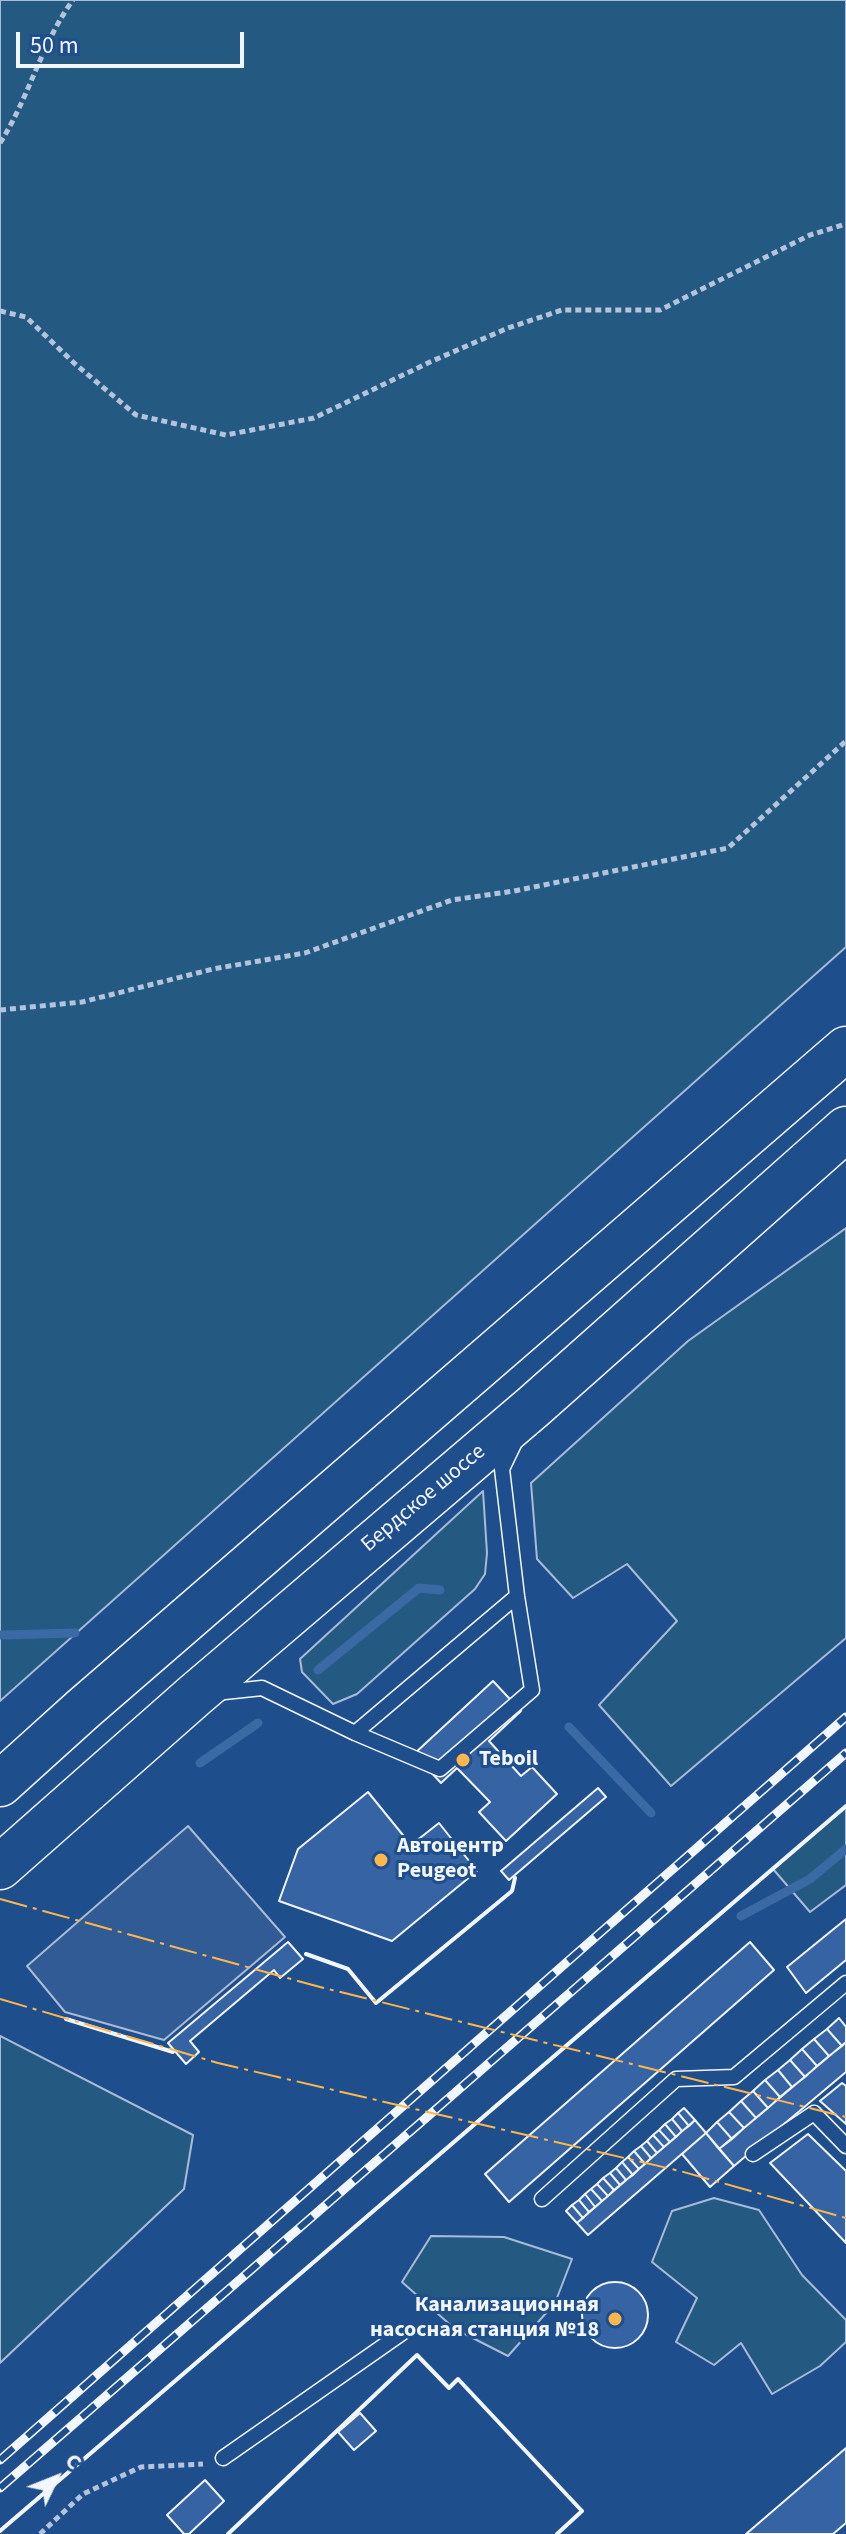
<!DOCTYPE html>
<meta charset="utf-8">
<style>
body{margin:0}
#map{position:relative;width:846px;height:2534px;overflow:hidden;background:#1f4e8c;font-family:"Source Sans 3",sans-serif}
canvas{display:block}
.north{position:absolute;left:16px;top:2438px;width:80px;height:80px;-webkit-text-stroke:6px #1f4e8c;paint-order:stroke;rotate:47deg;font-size:22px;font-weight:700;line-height:32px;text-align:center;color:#f2f6ff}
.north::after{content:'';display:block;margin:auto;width:28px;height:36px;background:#f2f6ff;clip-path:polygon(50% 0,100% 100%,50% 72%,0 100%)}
.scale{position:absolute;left:16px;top:32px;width:228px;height:36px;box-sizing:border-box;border:4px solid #f2f6ff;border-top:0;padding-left:10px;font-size:24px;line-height:28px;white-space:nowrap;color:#f2f6ff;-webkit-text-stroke:6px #1f4e8c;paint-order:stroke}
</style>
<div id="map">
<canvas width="846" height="2534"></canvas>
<div class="north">С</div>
<div class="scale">50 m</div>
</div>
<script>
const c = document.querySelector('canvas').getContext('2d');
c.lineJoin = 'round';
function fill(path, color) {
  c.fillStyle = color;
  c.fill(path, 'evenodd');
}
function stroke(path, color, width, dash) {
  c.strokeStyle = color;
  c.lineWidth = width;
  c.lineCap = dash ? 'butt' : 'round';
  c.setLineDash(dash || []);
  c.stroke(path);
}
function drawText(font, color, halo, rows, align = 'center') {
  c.font = font + ' "Source Sans 3",sans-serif';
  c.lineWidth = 6;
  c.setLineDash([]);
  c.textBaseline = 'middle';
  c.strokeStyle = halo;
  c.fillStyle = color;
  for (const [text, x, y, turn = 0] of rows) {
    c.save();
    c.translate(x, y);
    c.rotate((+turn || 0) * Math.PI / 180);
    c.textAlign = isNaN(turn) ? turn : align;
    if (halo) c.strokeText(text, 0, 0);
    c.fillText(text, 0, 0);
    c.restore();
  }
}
const green = new Path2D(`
 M0,0H846V947L0,1701Z
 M846,1228V1638L671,1786L599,1705L677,1621L627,1564L573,1598L537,1559L531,1483L688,1341Z
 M483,1491L487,1553L485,1574L475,1589L357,1694L333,1704L302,1672L300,1659Z
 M846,1806V1885L810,1912L773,1869Z
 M0,2036L193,2135L184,2189L0,2363Z
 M714,2198L759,2210L802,2275L846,2320V2342L820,2366L772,2394L741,2343L714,2365L676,2342L697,2298L652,2262L672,2211Z
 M431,2236L504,2237L572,2259L555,2303L508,2356L455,2329L402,2282Z`);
fill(green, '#245a82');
stroke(green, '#a8bbd7', 2);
const parking = new Path2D(`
 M188,1826L285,1937L164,2040L65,2012L27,1966Z`);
fill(parking, '#305b95');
stroke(parking, '#a8bbd7', 2);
stroke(new Path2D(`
 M0,1635L75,1633
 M318,1670L419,1588L440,1590
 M569,1727L651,1813
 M200,1763L258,1723
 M741,1916L810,1879L846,1849`), '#3b69a3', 9);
const building = new Path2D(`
 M493,1681L521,1711L489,1741L521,1776L532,1767L557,1794L506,1841L479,1812L490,1802L457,1768L441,1783L414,1754Z
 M598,1788L606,1797L509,1880L501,1871Z
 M368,1792L411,1845L439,1823L477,1871L392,1941L279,1901L298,1849Z
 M846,1919V1960L806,1993L787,1967Z
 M288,1942L303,1959L280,1978L274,1970L190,2041L199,2052L186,2064L168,2043Z
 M750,1942L774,1970L509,2202L485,2174Z
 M839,2018L846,2027V2042L842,2046L827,2029Z
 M827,2029L842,2046L829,2056L814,2039Z
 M814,2039L829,2056L817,2066L802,2049Z
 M846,2042V2072L734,2166L719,2149Z
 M802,2049L817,2066L805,2077L790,2060Z
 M790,2060L805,2077L792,2087L778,2070Z
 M778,2070L792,2087L780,2097L765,2080Z
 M765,2080L780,2097L768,2108L753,2091Z
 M842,2083L846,2086V2124L820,2101Z
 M753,2091L768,2108L756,2118L741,2101Z
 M741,2101L756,2118L744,2128L729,2112Z
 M684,2108L695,2120L689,2126L678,2113Z
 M729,2112L744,2128L732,2139L717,2122Z
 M678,2113L689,2126L682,2131L672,2119Z
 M672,2119L682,2131L676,2137L665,2124Z
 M695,2120L706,2133L588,2235L577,2223Z
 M717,2122L732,2139L719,2149L706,2133Z
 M665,2124L676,2137L670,2142L659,2130Z
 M659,2130L670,2142L664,2147L653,2135Z
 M706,2133L734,2166L710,2187L682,2154Z
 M808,2134L846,2171V2243L770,2163Z
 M653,2135L664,2147L657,2153L647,2141Z
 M647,2141L657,2153L651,2158L641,2146Z
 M641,2146L651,2158L645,2164L634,2151Z
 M634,2151L645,2164L639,2169L628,2157Z
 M628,2157L639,2169L633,2175L622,2162Z
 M622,2162L633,2175L626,2180L616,2168Z
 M616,2168L626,2180L620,2185L610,2173Z
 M610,2173L620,2185L614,2190L603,2178Z
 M603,2178L614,2190L608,2196L597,2184Z
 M597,2184L608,2196L602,2201L591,2189Z
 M591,2189L602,2201L595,2207L585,2194Z
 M585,2194L595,2207L589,2212L579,2200Z
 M579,2200L589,2212L583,2218L572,2205Z
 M572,2205L583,2218L577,2223L566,2211Z
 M582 2315a33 33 0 1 1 66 0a33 33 0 1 1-66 0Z
 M360,2413L376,2431L354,2450L338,2432Z
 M846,2448V2523L833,2534H746Z
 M205,2480L224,2501L189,2534H184L167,2515Z`);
fill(building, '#3563a3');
stroke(building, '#f2f6ff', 2);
const service = new Path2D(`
 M215,1693L262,1688L355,1733L440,1769L532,1690L517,1596L502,1469L516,1440
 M355,1733L517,1596
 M753,2154L814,2113L846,2146
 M542,2199L676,2079L734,2077L846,1983
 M223,2458L402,2333`);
const trunk = new Path2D(`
 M0,1784L83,1709L846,1049
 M0,1867L195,1695L533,1407L846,1129`);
stroke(service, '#f2f6ff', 17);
stroke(trunk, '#f2f6ff', 47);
stroke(new Path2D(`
 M0,143C29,98 41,44 73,0
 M0,311L26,317L74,363L136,415L226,435L314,418L430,362L508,328L562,310H660L810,235L846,224
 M0,1010L82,1002L213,969L305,953L452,900L514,891L728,848L846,741
 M40,2534L83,2494L141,2467L203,2464`), '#b3c4dc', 5, [6, 4]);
stroke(service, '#1f4e8c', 14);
stroke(trunk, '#1f4e8c', 44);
const rail = new Path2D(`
 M0,2460L846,1717
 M0,2488L846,1753`);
stroke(rail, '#f2f6ff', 9);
stroke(rail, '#1f4e8c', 6, [18]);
stroke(new Path2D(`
 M306,1954L348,1969L376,2003L512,1891L515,1878
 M66,2019L173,2052
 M0,2531L846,1806
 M228,2534L417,2355L449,2388L458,2379L582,2511L557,2534`), '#f2f6ff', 4);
stroke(new Path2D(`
 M0,1899L320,1987L846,2117
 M0,1999L218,2063L680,2171L846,2218`), '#ffb74d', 2, [28, 6, 4, 6]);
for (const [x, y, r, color] of [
 [463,1760,8,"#ffb74d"],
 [381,1860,8,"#ffb74d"],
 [615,2319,8,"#ffb74d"]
]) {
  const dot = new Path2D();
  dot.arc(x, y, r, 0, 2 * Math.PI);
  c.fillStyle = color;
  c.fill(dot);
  stroke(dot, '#1f4e8c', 3);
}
drawText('22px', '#f2f6ff', '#1f4e8c', [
 ["Бердское шоссе",424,1499,-40]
]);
drawText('bold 22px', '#f2f6ff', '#1f4e8c', [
 ["Teboil",479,1760],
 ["Автоцентр",397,1847],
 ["Peugeot",397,1872],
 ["Канализационная",599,2306,"right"],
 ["насосная станция №18",599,2331,"right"]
], 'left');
</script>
